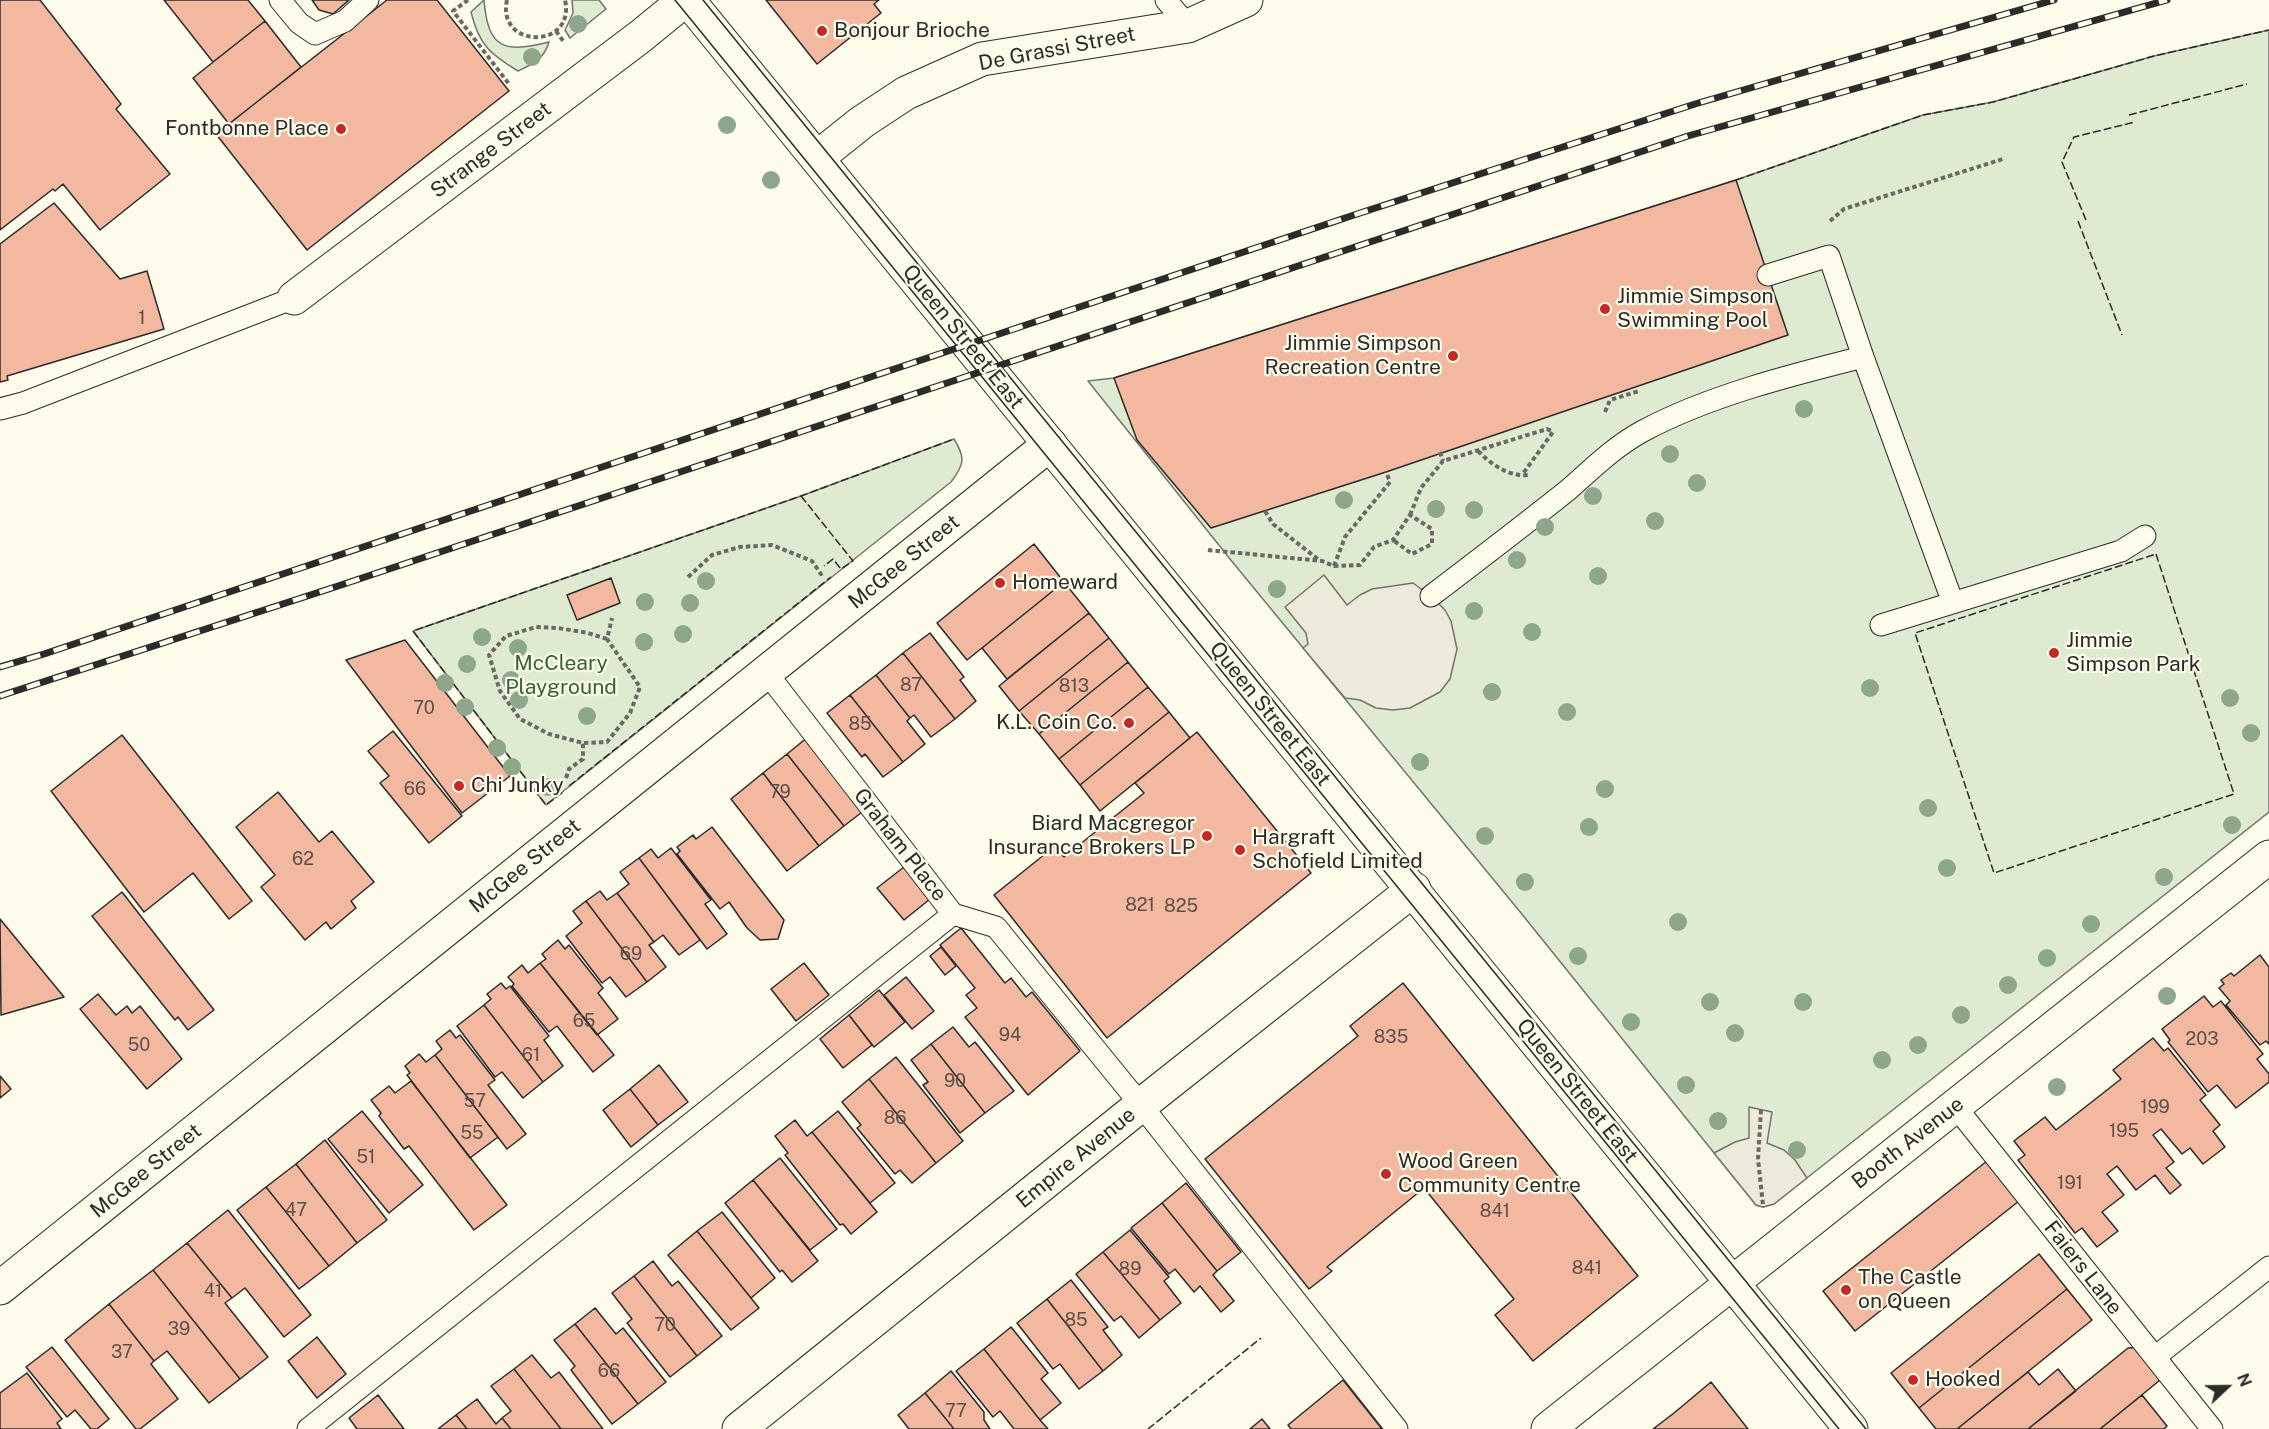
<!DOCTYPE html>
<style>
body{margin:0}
#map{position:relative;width:2269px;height:1429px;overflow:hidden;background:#fdfbea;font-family:"Public Sans",sans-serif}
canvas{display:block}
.north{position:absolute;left:2197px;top:1357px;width:60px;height:60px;-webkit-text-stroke:4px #fdfbea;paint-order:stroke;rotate:68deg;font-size:16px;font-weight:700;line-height:24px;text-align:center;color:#2b2b2b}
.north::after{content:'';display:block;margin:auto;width:21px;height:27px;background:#2b2b2b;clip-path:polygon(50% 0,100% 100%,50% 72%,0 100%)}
</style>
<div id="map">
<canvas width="2269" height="1429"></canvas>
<div class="north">N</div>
</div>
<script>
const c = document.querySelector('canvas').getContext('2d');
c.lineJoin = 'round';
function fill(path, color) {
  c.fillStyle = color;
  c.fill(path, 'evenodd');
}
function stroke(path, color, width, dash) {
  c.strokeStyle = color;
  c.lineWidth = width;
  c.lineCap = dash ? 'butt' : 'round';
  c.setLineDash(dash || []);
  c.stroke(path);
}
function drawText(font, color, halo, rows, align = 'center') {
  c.font = font + ' "Public Sans",sans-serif';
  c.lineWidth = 4.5;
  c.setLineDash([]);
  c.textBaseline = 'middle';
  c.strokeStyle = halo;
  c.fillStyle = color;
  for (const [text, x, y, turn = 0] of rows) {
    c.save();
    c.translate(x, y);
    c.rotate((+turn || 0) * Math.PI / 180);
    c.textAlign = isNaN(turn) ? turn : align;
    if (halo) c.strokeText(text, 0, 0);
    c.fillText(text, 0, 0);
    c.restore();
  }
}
const green = new Path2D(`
 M484,0C488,50 505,53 549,42C544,59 533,64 518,71C490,54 479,45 471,12Z
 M572,0H599L606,9L570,38L565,30L573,13Z
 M2269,30V812L1774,1204L1763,1207L1756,1205L1521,913L1230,559L1088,381L1114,378L1736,180L1923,115L1993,102L2154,56Z
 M954,439C966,458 964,465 951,482L546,805L413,631L801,496Z`);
fill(green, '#deebd1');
stroke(green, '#74746e', 1.5);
const parking = new Path2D(`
 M1324,575L1347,605L1360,595L1372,589L1413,583L1431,596L1445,610L1451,621L1457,649L1450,679L1440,692L1410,708L1393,710L1376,708L1360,700L1345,698L1303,648L1308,644L1306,633L1285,607Z
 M1749,1107L1772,1112L1767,1143L1784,1150L1795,1160L1807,1178L1774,1204L1763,1207L1756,1205L1714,1153L1735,1142L1749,1138Z`);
fill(parking, '#eceadb');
stroke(parking, '#74746e', 1.5);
const building = new Path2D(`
 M0,0H40L121,104L116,109L170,174L100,230L63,184L55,191L53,189L0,230Z
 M164,0H248L265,21L213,62Z
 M312,0H349L333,14L319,10Z
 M387,0H437L509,91L307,250L216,134Z
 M766,0H879L874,4L881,13L817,64Z
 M265,21L301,67L229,124L193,78Z
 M1736,180L1788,335L1386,472L1211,528L1137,440L1114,378Z
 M54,203L120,279L147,271L164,329L7,376L8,380L0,382V244Z
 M1034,544L1064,582L967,660L937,623Z
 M611,578L620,603L577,620L567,595Z
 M1064,582L1089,613L1007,679L982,648Z
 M1089,613L1109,638L1019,711L999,686Z
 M930,633L964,677L960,680L976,701L955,719L903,653Z
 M1109,638L1128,662L1039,734L1019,711Z
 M405,640L510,776L462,813L346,660Z
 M903,653L955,719L931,737L914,715L910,718L876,675Z
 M1128,662L1148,687L1059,759L1039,734Z
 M876,675L910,718L907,721L925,744L903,762L850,695Z
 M1148,687L1169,712L1080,785L1059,759Z
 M850,695L903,762L883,777L865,754L862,757L827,713Z
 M1169,712L1190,738L1100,811L1080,785Z
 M393,731L462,816L429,843L380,783L389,776L368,751Z
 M1197,732L1311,873L1107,1038L994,895L1055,846L1064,857L1144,793L1135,783Z
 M122,735L252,901L229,919L193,873L144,912L51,791Z
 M808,737L866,809L844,826L787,754Z
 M787,754L844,826L819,846L763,773Z
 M763,773L819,846L787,871L731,799Z
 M278,792L319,842L332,831L374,882L351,901L356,908L331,929L326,922L305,940L261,887L275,875L236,827Z
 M712,827L784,920L778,939L760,940L747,928L729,902L720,909L677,854L680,851L677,847L693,835L696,839Z
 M671,848L711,900L705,904L727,934L707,949L639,858L651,849L658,858Z
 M639,858L700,940L679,955L663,935L654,942L617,893L629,884L620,872Z
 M904,867L930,899L904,920L877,888Z
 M600,891L607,900L617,893L654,942L649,945L666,967L647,982L586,901Z
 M122,892L214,1010L188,1030L178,1017L175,1020L92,916Z
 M586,901L647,982L626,997L610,977L602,983L566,936L582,923L573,911Z
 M0,919L64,997L1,1015Z
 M961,928L1005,983L1011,978L1026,997L1032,992L1080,1051L1028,1095L965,1017L977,1008L966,995L975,988L940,945Z
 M558,940L565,949L569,945L603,988L598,993L618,1019L597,1035L540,963L546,959L542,954Z
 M941,947L956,966L945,975L930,956Z
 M2260,955L2269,967V1044L2266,1041L2260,1045L2226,1005L2230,1001L2219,988L2224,984L2221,980L2231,973L2234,976Z
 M540,963L614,1055L593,1072L557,1026L549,1032L512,986L514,984L508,977L522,965L528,973Z
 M804,963L829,995L796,1021L771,989Z
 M906,977L934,1011L912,1029L884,995Z
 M501,983L506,989L510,986L549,1036L544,1040L563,1066L543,1082L484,1005L491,999L487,994Z
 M1403,983L1638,1276L1533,1361L1495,1315L1514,1299L1424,1188L1327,1267L1332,1271L1309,1289L1205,1159L1358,1036L1350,1026Z
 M879,990L905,1022L874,1047L849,1015Z
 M98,994L116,1015L127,1006L132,1013L140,1006L182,1059L147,1089L80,1009Z
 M2204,996L2213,1007L2221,1001L2263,1054L2257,1059L2269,1074V1082L2236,1108L2217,1085L2208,1092L2168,1042L2170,1040L2162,1029Z
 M484,1005L543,1082L523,1098L502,1072L495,1077L457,1026Z
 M849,1015L872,1045L843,1068L820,1039Z
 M953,1027L969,1047L975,1042L1014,1091L985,1113L931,1044Z
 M450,1030L456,1038L460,1035L495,1080L488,1085L526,1134L507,1149L435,1055L442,1049L436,1041Z
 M2153,1038L2164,1051L2168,1048L2206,1095L2200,1100L2220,1125L2213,1131L2225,1147L2203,1164L2190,1148L2182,1154L2161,1129L2153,1135L2174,1162L2166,1168L2181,1185L2170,1194L2155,1175L2136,1190L2117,1166L2107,1174L2124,1195L2102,1212L2118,1231L2097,1247L2082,1228L2075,1233L2018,1160L2025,1155L2014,1141L2045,1117L2056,1130L2121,1079L2113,1070Z
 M931,1044L985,1113L960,1133L923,1085L928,1082L911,1060Z
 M419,1054L426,1062L435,1055L498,1137L470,1158L407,1075L410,1073L405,1066Z
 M896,1057L963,1141L936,1163L869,1079Z
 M659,1065L688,1102L658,1125L630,1089Z
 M0,1076L11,1089L0,1098Z
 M869,1079L936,1163L912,1183L900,1170L895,1174L857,1128L861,1125L842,1102Z
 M411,1081L507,1205L474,1230L409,1146L404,1149L379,1116L381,1113L371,1100L389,1086L395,1093Z
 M630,1089L658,1125L631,1147L603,1110Z
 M362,1111L423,1185L389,1213L328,1139Z
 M838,1111L895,1183L870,1203L812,1132Z
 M795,1120L807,1136L812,1132L877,1212L851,1234L843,1224L840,1225L785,1155L788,1153L775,1136Z
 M325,1140L387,1220L357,1243L296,1164Z
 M780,1158L837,1229L810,1250L753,1180Z
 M1987,1161L2019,1201L1855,1331L1823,1291Z
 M296,1164L357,1243L329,1266L266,1187Z
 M753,1180L818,1261L792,1282L782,1270L780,1272L725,1203Z
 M1186,1183L1241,1252L1217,1271L1162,1203Z
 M266,1187L329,1266L299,1289L237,1210Z
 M1162,1203L1217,1271L1213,1275L1234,1301L1221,1312L1200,1286L1194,1292L1175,1269L1169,1274L1131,1228Z
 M228,1210L311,1315L284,1337L245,1288L232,1298L187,1243Z
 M722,1212L775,1278L751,1298L697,1231Z
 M1130,1230L1169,1277L1164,1281L1181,1303L1160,1320L1103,1252Z
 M697,1231L759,1308L731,1330L668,1255Z
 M187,1243L232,1298L225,1303L268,1357L240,1379L153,1270Z
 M1103,1252L1160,1320L1139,1338L1121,1316L1114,1321L1076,1274Z
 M2039,1254L2067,1289L1919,1408L1891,1373Z
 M653,1261L672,1286L678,1281L722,1336L697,1356L634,1276Z
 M153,1270L240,1379L209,1403L167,1351L154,1361L109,1304Z
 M634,1276L697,1356L670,1377L627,1323L632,1319L612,1293Z
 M1071,1280L1108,1327L1103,1330L1122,1355L1103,1371L1047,1299Z
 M2067,1289L2092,1320L1957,1429H1936L1919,1408Z
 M1047,1299L1103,1371L1079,1389L1060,1364L1053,1369L1017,1323Z
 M109,1304L154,1361L151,1364L178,1399L140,1429H136L65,1340Z
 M595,1308L616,1334L623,1328L666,1382L638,1404L575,1324Z
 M575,1324L638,1404L612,1424L571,1370L575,1366L554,1340Z
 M1011,1327L1048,1373L1041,1379L1061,1403L1040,1420L984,1349Z
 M317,1337L346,1374L317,1398L288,1361Z
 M52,1347L109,1419L97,1429H91L75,1410L67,1417L26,1367Z
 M2142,1347L2165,1376L2100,1429H2028L2128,1348Z
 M984,1349L1040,1420L1048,1429H1014L1000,1411L993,1417L956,1371Z
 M532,1355L551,1378L559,1372L603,1429H561L514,1369Z
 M514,1369L561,1429H511L502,1418L511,1411L491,1386Z
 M2058,1369L2076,1391L2028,1429H1957L2028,1372L2039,1385Z
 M951,1371L984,1412V1420L990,1429H954L925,1393Z
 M27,1373L62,1419L57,1423L61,1429H0V1393Z
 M1343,1380L1382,1429H1291L1288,1425Z
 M1711,1382L1748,1429H1653L1674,1413Z
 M925,1393L954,1429H909L898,1415Z
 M378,1395L404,1429H357L349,1418Z
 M2142,1395L2167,1426L2164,1429H2100Z
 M477,1399L496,1424L502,1418L511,1429H467L456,1415Z
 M456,1415L467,1429H438Z
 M1262,1419L1270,1429H1250Z`);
fill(building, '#f2b8a0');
stroke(building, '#2b2b2b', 1.5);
const lane = new Path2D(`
 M280,0L299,23L315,34L345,21L368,0
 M1166,0L1188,26
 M1768,275L1829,256L1863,357L1953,603
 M0,409L23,403L294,298
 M1431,596C1477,561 1523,526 1568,490C1592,469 1615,446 1643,431C1708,396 1791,375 1863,357
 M1881,625L2121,551L2145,536
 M766,672L953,914L996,927L1141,1105L1397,1429
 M1955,1106L2212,1429
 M2155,1357L2269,1267
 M308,1429L953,914`);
const street = new Path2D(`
 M817,158L862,122L906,93L982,59L1188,26L1246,0
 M294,298L641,36L685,0
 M0,1288L1050,444
 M739,1429L1141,1105L1414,889
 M1548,1429L2269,857`);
const secondary = new Path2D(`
 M688,0L1851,1429`);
stroke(lane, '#2b2b2b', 23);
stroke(street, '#2b2b2b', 35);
stroke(secondary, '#2b2b2b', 35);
stroke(new Path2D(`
 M468,0L453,11L509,84
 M507,0C496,49 576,50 565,0
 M556,31L564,42
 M1830,221L1844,209L2003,159
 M1605,412L1610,400L1639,391
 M1478,451C1492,465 1509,477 1529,475
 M1440,452L1443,461
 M1265,511L1273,524L1319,560
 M1410,515L1421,488L1443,461L1547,429L1553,432L1522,475
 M1208,550L1322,561L1334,566L1360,565L1374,547L1393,540L1410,515L1432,529V544L1412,554L1393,540
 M1334,566L1345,537L1390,482L1386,472
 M688,577L712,555L740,547L772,545L812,561L821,574L822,573
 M607,639L588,633L558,628L536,627L506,636L489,655L500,691L520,719L549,734L583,743L607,742L630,713L640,687L607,639L612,618
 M566,778L569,769L583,759V743
 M1761,1110L1758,1159L1763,1205`), '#6a6964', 4, [4.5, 3]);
stroke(lane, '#fdfbea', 21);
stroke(street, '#fdfbea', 33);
stroke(secondary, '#fdfbea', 33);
stroke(new Path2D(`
 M675,0L1839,1429
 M703,0L1866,1429`), '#2b2b2b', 1.5);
const rail = new Path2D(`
 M0,667L44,654L1357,214L1695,104L2054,0
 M0,696L335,587L1688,136L2167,0`);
stroke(rail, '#2b2b2b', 7);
stroke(rail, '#fdfbea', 4.5, [14]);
stroke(new Path2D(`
 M2129,115L2247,84
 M1736,180L1923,115L1993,102L2154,56L2269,30
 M2086,220L2062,162L2074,137L2135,122
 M2078,221L2122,335
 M801,496L853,561L841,569L833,559L824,566
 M2156,554L2234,794L1994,873L1915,633Z
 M557,784L563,792L546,805L413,631L801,496L954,439
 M569,786L831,577
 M1148,1429L1261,1338`), '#2b2b2b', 1.5, [8, 3]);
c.fillStyle = '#8ea78a';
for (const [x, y] of [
 [578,24],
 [532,57],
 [727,125],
 [771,180],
 [1804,409],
 [1670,454],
 [1697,483],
 [1593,496],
 [1344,500],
 [1436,509],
 [1474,510],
 [1655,521],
 [1545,527],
 [1517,560],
 [1598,576],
 [706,581],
 [1277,589],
 [645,602],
 [690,603],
 [1474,611],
 [1532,632],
 [683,634],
 [482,637],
 [644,642],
 [518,648],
 [467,664],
 [511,680],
 [445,683],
 [1870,688],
 [1492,692],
 [2230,698],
 [519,700],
 [465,707],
 [1567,712],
 [587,716],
 [2251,733],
 [497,748],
 [1420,762],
 [512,767],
 [548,787],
 [1605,789],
 [1928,808],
 [2232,825],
 [1589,827],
 [1485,836],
 [1947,868],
 [2164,877],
 [1525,882],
 [1678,922],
 [2091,924],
 [1578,956],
 [2047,958],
 [2008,985],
 [2167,996],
 [1710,1002],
 [1803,1002],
 [1961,1015],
 [1631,1022],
 [1735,1033],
 [1918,1045],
 [1882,1060],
 [1686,1085],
 [2057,1087],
 [1718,1121],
 [1797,1150]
]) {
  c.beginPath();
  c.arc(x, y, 9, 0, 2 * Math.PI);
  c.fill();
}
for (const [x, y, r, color] of [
 [822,31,6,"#c62828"],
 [341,129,6,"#c62828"],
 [1605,309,6,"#c62828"],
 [1453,356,6,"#c62828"],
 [1000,583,6,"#c62828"],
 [2054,653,6,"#c62828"],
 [1129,723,6,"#c62828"],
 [459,786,6,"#c62828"],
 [1207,836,6,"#c62828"],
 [1240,850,6,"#c62828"],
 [1386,1174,6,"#c62828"],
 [1846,1290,6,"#c62828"],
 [1913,1380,6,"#c62828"]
]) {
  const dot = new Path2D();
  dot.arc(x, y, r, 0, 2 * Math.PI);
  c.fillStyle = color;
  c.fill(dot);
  stroke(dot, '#fdfbea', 2);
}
drawText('18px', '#5d4e48', null, [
 ["1",142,318],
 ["87",911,685],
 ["813",1074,686],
 ["70",424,708],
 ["85",860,724],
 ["66",415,789],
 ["79",780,792],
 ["62",303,859],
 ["821",1140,905],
 ["825",1181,906],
 ["69",631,954],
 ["65",584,1021],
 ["94",1010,1035],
 ["835",1391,1037],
 ["203",2202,1039],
 ["50",139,1045],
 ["61",531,1055],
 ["90",955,1081],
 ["57",475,1101],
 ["199",2155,1107],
 ["86",895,1118],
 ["195",2124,1131],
 ["55",472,1133],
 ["51",366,1157],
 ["191",2070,1183],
 ["47",296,1210],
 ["841",1495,1211],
 ["841",1587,1268],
 ["89",1130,1269],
 ["41",213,1291],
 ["85",1076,1320],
 ["70",665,1325],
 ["39",179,1329],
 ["37",122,1352],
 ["66",609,1371],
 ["77",956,1411]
]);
drawText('21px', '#2b2b2b', '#fdfbea', [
 ["Bonjour Brioche",834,31],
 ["Fontbonne Place",329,129,"right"],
 ["Jimmie Simpson",1617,297],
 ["Swimming Pool",1617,321],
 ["Jimmie Simpson",1441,344,"right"],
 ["Recreation Centre",1441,368,"right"],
 ["Homeward",1012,583],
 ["Jimmie",2066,641],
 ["Simpson Park",2066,665],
 ["K.L. Coin Co.",1117,723,"right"],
 ["Chi Junky",471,786],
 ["Biard Macgregor",1195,824,"right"],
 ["Insurance Brokers LP",1195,848,"right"],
 ["Hargraft",1252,838],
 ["Schofield Limited",1252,862],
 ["Wood Green",1398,1162],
 ["Community Centre",1398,1186],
 ["The Castle",1858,1278],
 ["on Queen",1858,1302],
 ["Hooked",1925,1380]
], 'left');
drawText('21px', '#2b2b2b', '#fdfbea', [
 ["De Grassi Street",1057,49,-11],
 ["Strange Street",491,150,-37],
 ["Queen Street East",963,337,51],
 ["McGee Street",904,562,-39],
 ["Queen Street East",1270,714,51],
 ["Graham Place",900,845,52],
 ["McGee Street",525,866,-39],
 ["Queen Street East",1577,1091,51],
 ["Booth Avenue",1908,1143,-38],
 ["Empire Avenue",1076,1158,-39],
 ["McGee Street",146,1171,-39],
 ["Faiers Lane",2083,1268,52]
]);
drawText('21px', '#34623c', '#fdfbea', [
 ["McCleary",561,664],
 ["Playground",561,688]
]);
</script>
